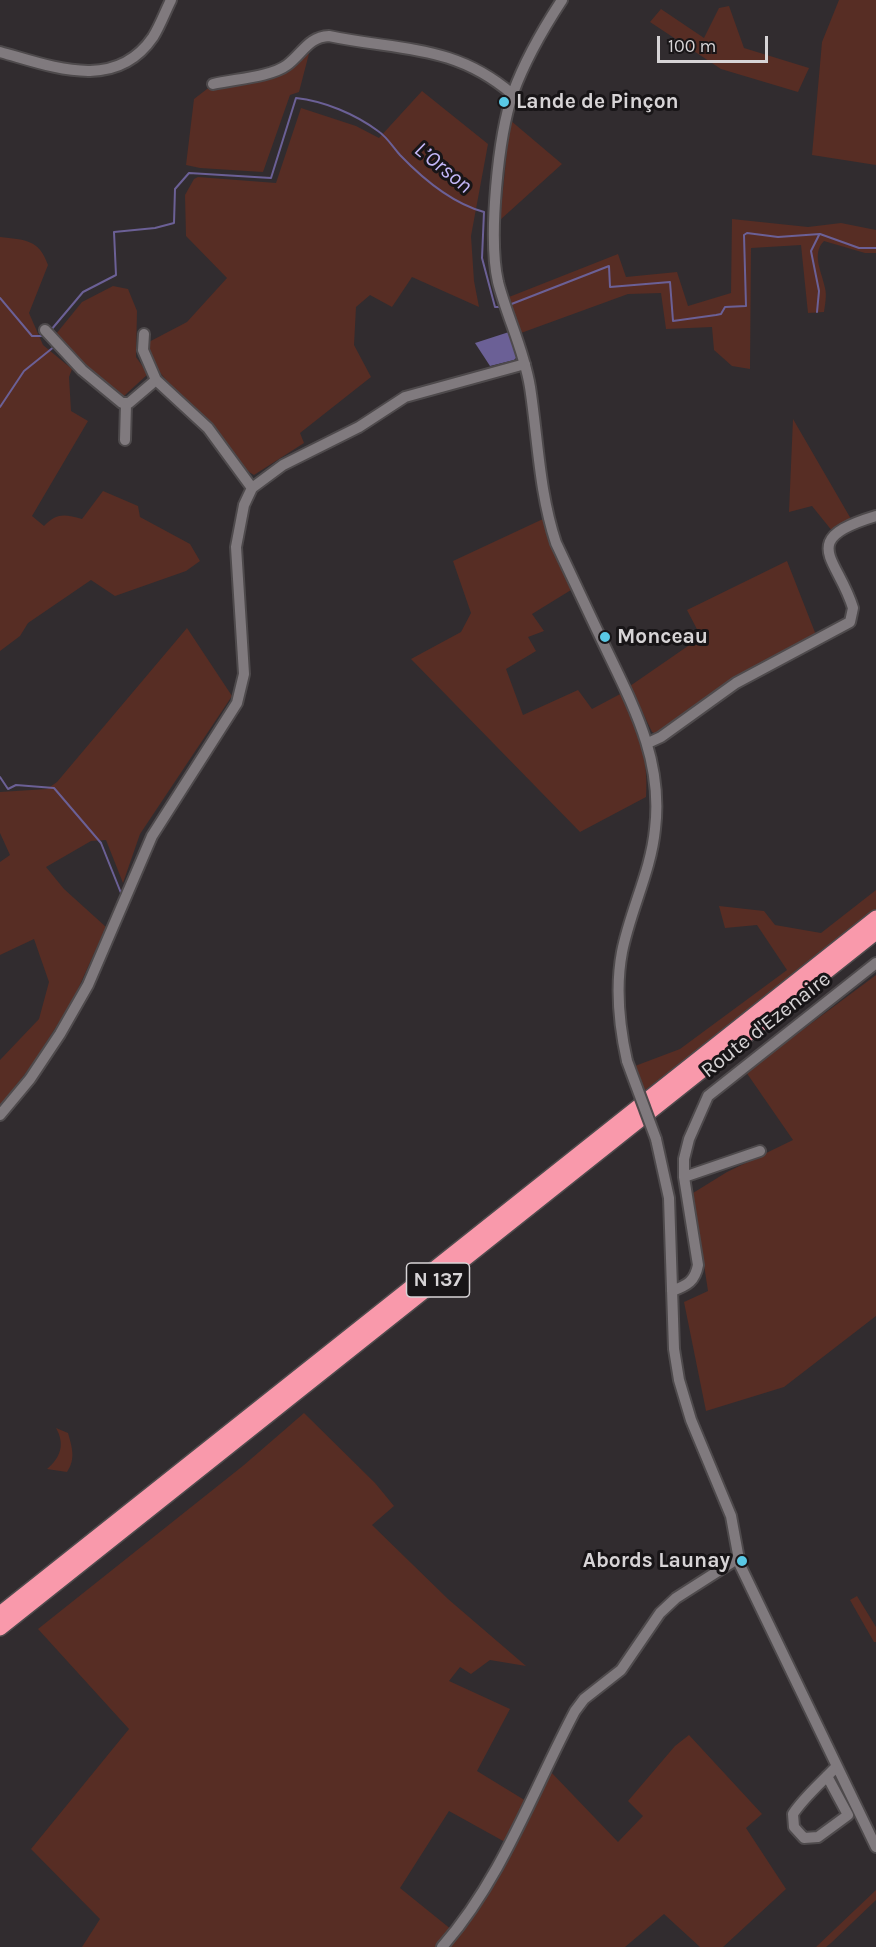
<!DOCTYPE html>
<meta charset="utf-8">
<style>
body{margin:0}
#map{position:relative;width:876px;height:1947px;overflow:hidden;background:#312c2f;font-family:Karla,sans-serif}
canvas{display:block}
.scale{position:absolute;left:657px;top:36px;width:111px;height:27px;box-sizing:border-box;border:3px solid #d7d4d6;border-top:0;padding-left:8px;font-size:18px;line-height:21px;white-space:nowrap;color:#d7d4d6;-webkit-text-stroke:4px #181517;paint-order:stroke}
</style>
<div id="map">
<canvas width="876" height="1947"></canvas>
<div class="scale">100 m</div>
</div>
<script>
const c = document.querySelector('canvas').getContext('2d');
c.lineJoin = 'round';
function fill(path, color) {
  c.fillStyle = color;
  c.fill(path, 'evenodd');
}
function stroke(path, color, width, dash) {
  c.strokeStyle = color;
  c.lineWidth = width;
  c.lineCap = dash ? 'butt' : 'round';
  c.setLineDash(dash || []);
  c.stroke(path);
}
function drawText(font, color, halo, rows, align = 'center') {
  c.font = font + ' Karla,sans-serif';
  c.lineWidth = 6;
  c.setLineDash([]);
  c.textBaseline = 'middle';
  c.strokeStyle = halo;
  c.fillStyle = color;
  for (const [text, x, y, turn = 0] of rows) {
    c.save();
    c.translate(x, y);
    c.rotate((+turn || 0) * Math.PI / 180);
    c.textAlign = isNaN(turn) ? turn : align;
    if (halo) c.strokeText(text, 0, 0);
    c.fillText(text, 0, 0);
    c.restore();
  }
}
fill(new Path2D(`
 M839,0H876V165L812,155L822,42Z
 M729,6L744,48L809,68L798,92L721,69L650,22L661,9L704,38L719,8Z
 M312,42L299,92L290,95L263,172L200,168L186,165L194,99L207,89L229,81L269,76Z
 M422,91L488,144L471,236L474,281L479,307L412,277L392,307L370,295L356,307L354,345L371,377L300,433L304,443L254,475C232,462 223,437 206,418C181,392 158,381 145,344L187,322L227,278L186,236L185,195L194,179L198,177L276,183L301,108L356,126L379,138Z
 M510,120L562,164L500,220Z
 M732,219L808,227L841,223L876,230V253H865L824,241C811,254 822,272 825,288C827,295 825,305 824,312L808,313L801,245L751,248L750,369L732,366L714,350L712,327L666,329L661,293L628,294L521,333L509,297L618,254L626,277L677,272L688,306L731,293Z
 M0,237C25,240 39,239 48,265L29,313L43,345L72,369L69,377L71,411L88,421L32,516L44,526C57,513 64,514 82,519L103,491L138,506L140,517L190,544L200,561L186,571L115,596L91,580L28,623L20,636L0,651Z
 M113,286L128,289L137,311L136,357L148,374L124,396L89,369L56,334L82,302Z
 M793,419L851,519L833,532L812,506L789,512Z
 M543,519L571,590L532,614L544,631L528,637L536,651L506,669L523,715L578,690L592,709L624,692C638,727 649,759 646,797L580,832L411,659L461,632L471,613L453,561Z
 M787,561L816,635L658,735L652,732L630,686L701,637L687,610Z
 M187,628L232,696L140,834L123,883L106,840L91,841L46,867L64,889L106,927L73,1000L32,1065L0,1106V1060L39,1019L49,982L34,939L0,955V862L10,855L0,833V792L47,789L57,782Z
 M876,890V910L731,1026L645,1090L635,1066L680,1049L787,970L757,925L725,928L719,906L764,911L775,925L821,933Z
 M876,975V1316L784,1387L706,1411L684,1302L708,1291L693,1193L727,1172L793,1140L746,1072Z
 M304,1413L375,1483L394,1506L372,1525L448,1599L526,1666L490,1660L471,1674L460,1667L449,1681L510,1709L477,1771L526,1801L505,1842L449,1811L400,1888L452,1930L437,1947H82L100,1919L31,1849L129,1729L38,1629L244,1465Z
 M56,1428L68,1433C72,1447 76,1459 67,1472L47,1469C61,1457 65,1444 56,1428Z
 M857,1596L876,1627V1642H874L850,1600Z
 M689,1735L762,1814L746,1828L786,1889L723,1947H700L664,1914L625,1947H447L485,1900L550,1771L618,1842L643,1816L628,1801L675,1746Z
 M876,1890V1900L831,1943L826,1947H816Z`), '#572d24');
fill(new Path2D(`
 M509,332L517,357L514,360L490,366L475,343Z`), '#6b6096');
stroke(new Path2D(`
 M0,298L32,336H45
 M509,305L609,266L610,287L670,282L673,321L716,315L721,314L725,307L746,306L744,235L747,233L778,237L820,234L859,248H876
 M817,312L819,291L811,251L819,235
 M51,330L83,292L116,275L114,232L155,228L174,223L175,189L189,173L271,178L296,98C324,101 355,114 378,131C387,137 393,147 400,155C423,179 451,203 484,212L482,258L495,307H500
 M0,407L24,371L55,346
 M0,777L8,789L16,785L54,788L101,843L121,893`), '#6b6096', 2);
const minor = new Path2D(`
 M562,0C543,29 525,60 513,93C498,136 488,238 498,282C507,317 524,350 530,387C538,439 539,492 556,543C574,581 591,618 609,655C636,711 663,764 655,829C651,871 630,911 622,952C615,989 619,1025 627,1061
 M0,52C51,66 115,93 153,37C160,26 165,12 171,0
 M213,84C234,79 271,77 287,65C303,53 308,37 329,36C400,51 454,44 512,94
 M45,330L82,370L122,403H129L156,380L208,428L252,488
 M144,334L143,350L156,380
 M125,440L126,404
 M648,743L661,737L736,683L850,622L853,608C838,558 796,540 876,516
 M0,1115L30,1079L60,1034L88,985L152,836L237,703L244,674L236,547L244,505L252,488L283,465L359,427L405,397L525,364
 M656,1139L669,1198L674,1349L679,1380L691,1420L731,1516L740,1565L876,1847
 M684,1177L760,1151
 M672,1291C688,1285 695,1281 698,1265L684,1177V1159L689,1139L708,1096L876,963
 M827,1776L848,1815L818,1837L804,1838L794,1827L793,1814C804,1797 822,1782 836,1767
 M442,1947C502,1879 533,1790 575,1711L584,1699L621,1670L660,1613L676,1598L737,1559`);
const highway = new Path2D(`
 M0,1614L876,918
 M0,1628L876,932`);
stroke(minor, '#4e4a4c', 14);
stroke(highway, '#4e4a4c', 18);
stroke(minor, '#807a7e', 10);
stroke(highway, '#f999ab', 15);
const minorBridge = new Path2D(`
 M627,1061L656,1139`);
stroke(minorBridge, '#4e4a4c', 14, []);
stroke(minorBridge, '#807a7e', 10);
for (const [x, y, r, color] of [
 [504,102,6,"#59c8e5"],
 [605,637,6,"#59c8e5"],
 [742,1561,6,"#59c8e5"]
]) {
  const dot = new Path2D();
  dot.arc(x, y, r, 0, 2 * Math.PI);
  c.fillStyle = color;
  c.fill(dot);
  stroke(dot, '#181517', 2);
}
for (const [x, y, w] of [
 [438,1280,63]
]) {
  const box = new Path2D();
  box.roundRect(x - w / 2, y - 17, w, 34, 4.5);
  c.fillStyle = '#181517';
  c.fill(box);
  stroke(box, '#d7d4d6', 1.5);
}
drawText('bold 20px', '#d7d4d6', null, [
 ["N 137",438,1280]
]);
drawText('bold 21px', '#d7d4d6', '#181517', [
 ["Lande de Pinçon",516,102],
 ["Monceau",617,637],
 ["Abords Launay",730,1561,"right"]
], 'left');
drawText('21px', '#d7d4d6', '#181517', [
 ["Route d'Ezenaire",766,1025,-38]
]);
drawText('italic 22px', '#c3b7f8', '#181517', [
 ["L’Orson",443,168,39]
]);
</script>
